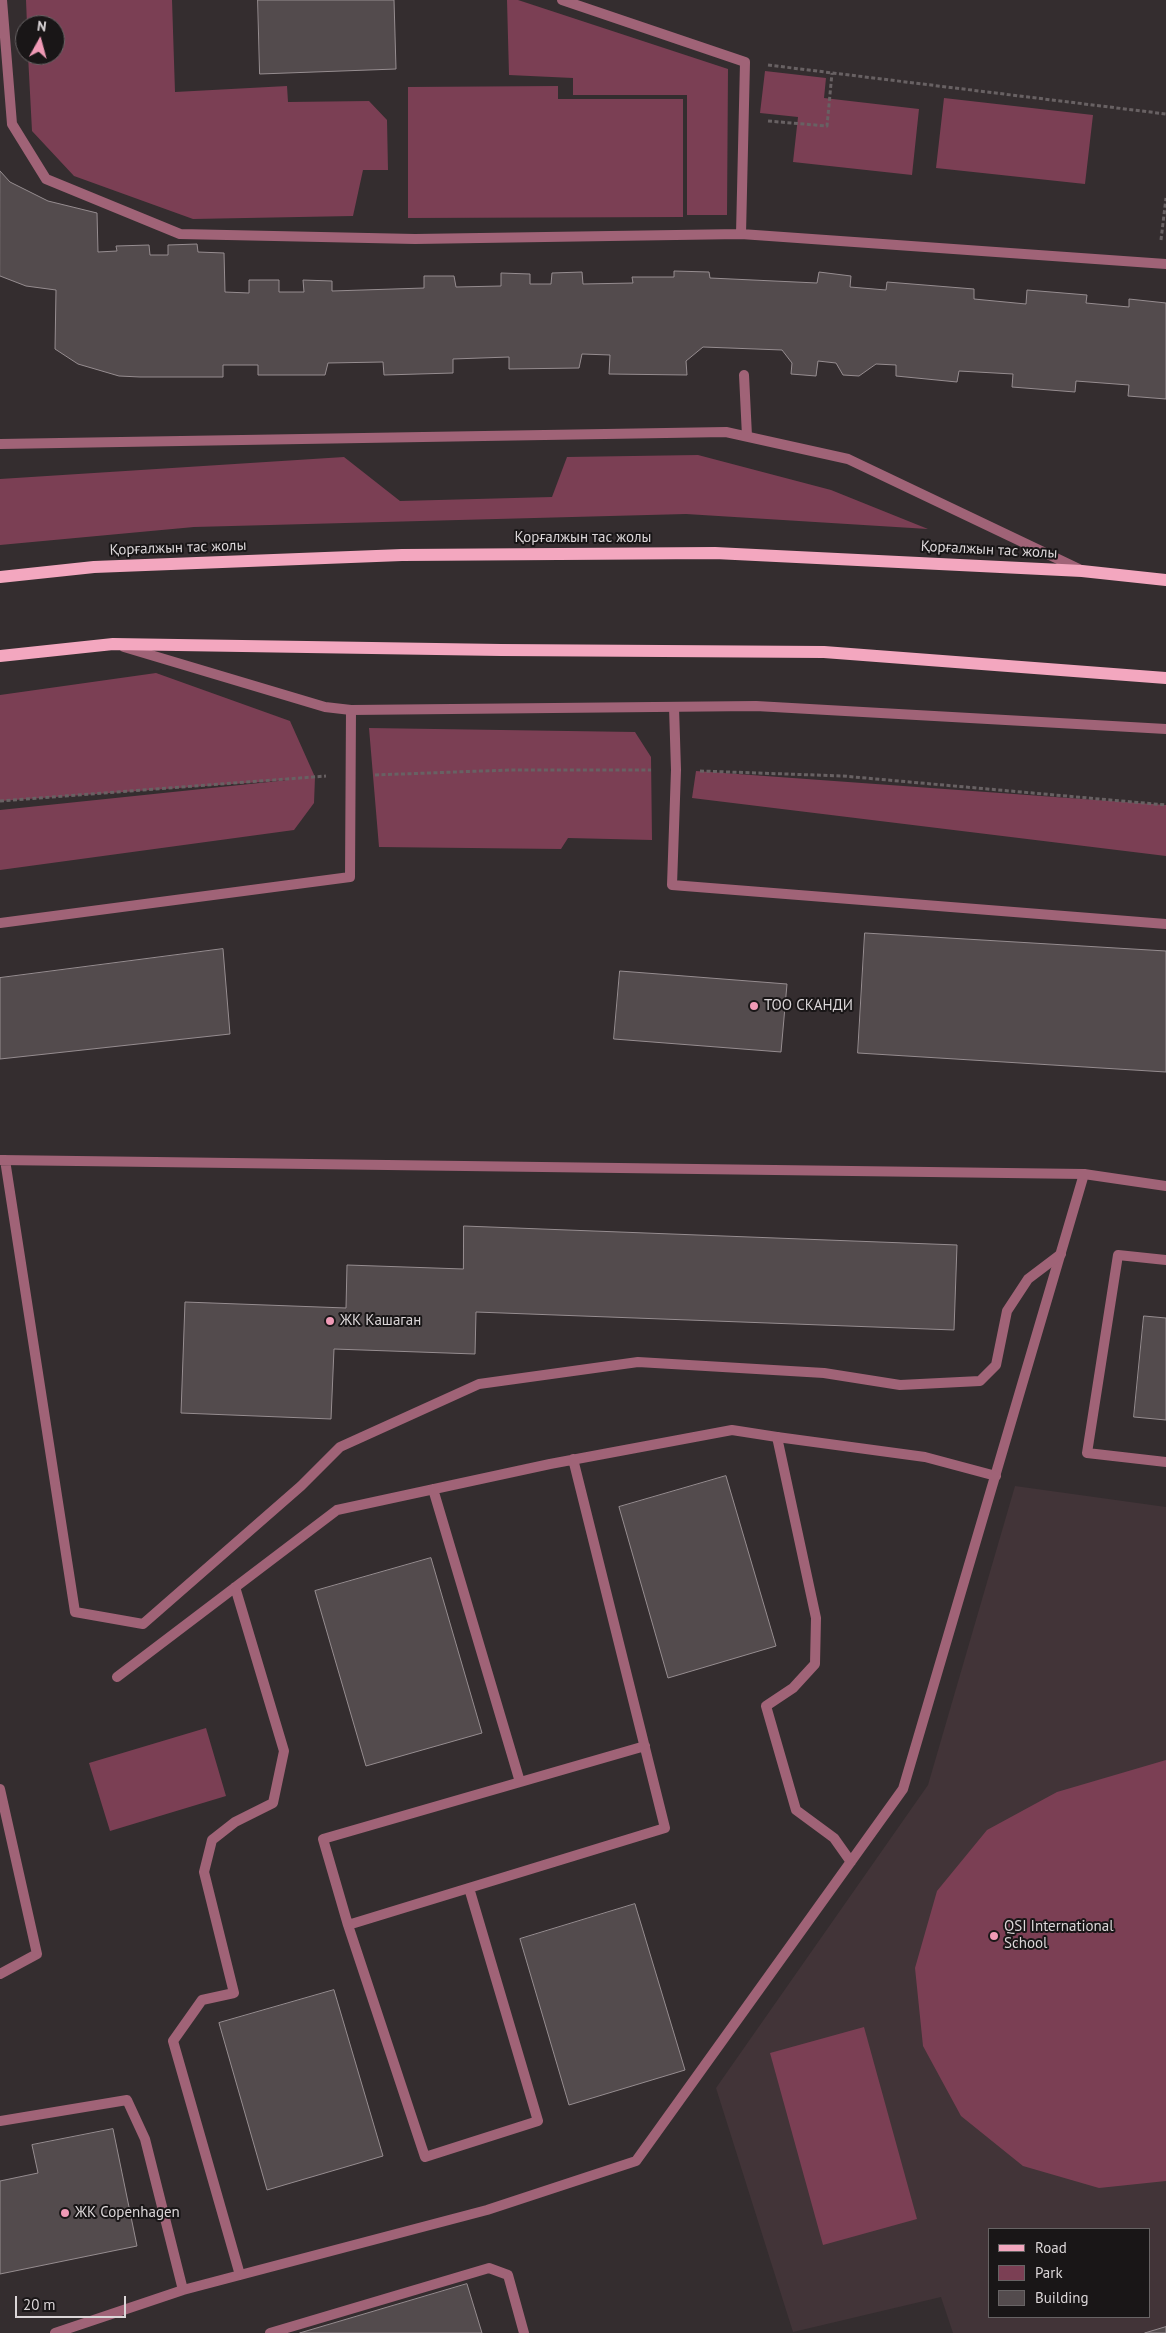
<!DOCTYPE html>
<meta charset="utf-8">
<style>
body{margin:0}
#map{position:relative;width:1166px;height:2333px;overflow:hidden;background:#342d2f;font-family:"PT Sans",sans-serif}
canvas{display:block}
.legend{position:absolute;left:988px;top:2228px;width:162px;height:90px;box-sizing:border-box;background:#191617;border:1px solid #676364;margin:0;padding:6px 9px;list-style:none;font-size:15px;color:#dbd6d8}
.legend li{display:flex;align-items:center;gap:10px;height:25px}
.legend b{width:25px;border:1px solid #676364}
.north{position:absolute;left:15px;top:15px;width:50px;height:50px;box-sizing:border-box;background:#191617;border:1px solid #676364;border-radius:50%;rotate:7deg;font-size:14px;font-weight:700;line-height:20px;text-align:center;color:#dbd6d8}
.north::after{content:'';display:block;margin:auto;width:18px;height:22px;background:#f09ab6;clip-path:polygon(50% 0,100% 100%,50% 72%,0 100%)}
.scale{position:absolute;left:15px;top:2296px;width:111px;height:22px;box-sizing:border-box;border:2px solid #dbd6d8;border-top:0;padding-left:6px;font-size:15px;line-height:18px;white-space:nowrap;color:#dbd6d8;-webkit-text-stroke:4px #191617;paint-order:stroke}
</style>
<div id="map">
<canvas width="1166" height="2333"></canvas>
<ul class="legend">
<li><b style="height:6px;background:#f3a7bf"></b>Road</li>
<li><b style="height:14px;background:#7b3f54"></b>Park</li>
<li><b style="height:14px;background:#534b4d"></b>Building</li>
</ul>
<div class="north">N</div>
<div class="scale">20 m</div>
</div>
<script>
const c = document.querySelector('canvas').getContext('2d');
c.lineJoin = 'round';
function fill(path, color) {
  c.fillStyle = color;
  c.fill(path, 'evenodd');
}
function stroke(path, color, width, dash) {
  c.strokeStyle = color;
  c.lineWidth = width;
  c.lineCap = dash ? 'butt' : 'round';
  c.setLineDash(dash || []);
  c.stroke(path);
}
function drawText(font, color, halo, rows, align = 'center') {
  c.font = font + ' "PT Sans",sans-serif';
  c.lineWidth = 4;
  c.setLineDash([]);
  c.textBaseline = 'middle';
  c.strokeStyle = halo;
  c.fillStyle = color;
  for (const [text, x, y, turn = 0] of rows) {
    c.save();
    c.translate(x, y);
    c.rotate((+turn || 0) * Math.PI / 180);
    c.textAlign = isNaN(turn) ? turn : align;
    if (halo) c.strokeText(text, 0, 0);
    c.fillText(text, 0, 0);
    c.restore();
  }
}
fill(new Path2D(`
 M1015,1486L1166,1507V2333H953L941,2297L793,2332L716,2088L928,1785ZM990,2229H1150V2317H990Z`), '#423438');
fill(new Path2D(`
 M26,0H172L175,92L287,86L288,102L369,101L387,120L388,170H363L353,216L193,219L74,176L32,131L28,55H55V25H27Z
 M507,0H518L728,69L727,215H687V95H573V78L509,75Z
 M765,71L826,78L824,98L919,109L912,175L793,162L798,117L760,113Z
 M558,86V99H683V217L408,218V87Z
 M944,98L1093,115L1085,184L936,168Z
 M698,455L831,490L928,529L686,514L194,527L0,545V479L344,457L400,501L552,497L567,457Z
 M156,673L290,721L315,777L314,803L294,830L0,870V810L288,780L0,801V695Z
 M369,728L635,732L651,757L652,840L568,838L561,849L379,847Z
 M696,771L1166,805V856L692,798Z
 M206,1728L226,1796L110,1831L89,1763Z
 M1166,1760V2181L1099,2188L1023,2166L961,2116L923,2046L915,1968L937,1891L987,1830L1057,1792Z
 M864,2027L917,2219L823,2245L770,2053Z`), '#7b3f54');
const building = new Path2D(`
 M258,0H394L396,69L260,74Z
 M0,171L10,182L48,201L97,213L98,252L117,251L116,246L149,245L150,255H168V245L197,244L198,252L224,253L225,292L249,293V280H279V292H304L303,280L332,281V291L424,288V276H454L456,287L501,286V273L530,274V284H551L552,273L582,272L583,284L633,283L632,277H674V271L709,272L710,278L817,283L819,272L851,276L850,287L886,290L887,282L974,289V299L1026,304L1027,290L1087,295L1086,303L1129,307V299L1166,303V399L1128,396L1129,385L1076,381L1075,392L1012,387L1013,374L959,371L957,382L896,376V365L876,364L859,376L843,375L836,363L818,361L816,376L791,374L792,363L782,350L703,347L686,361L687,375L609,374L610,355L582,354L579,368L509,369V357L453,359V373L384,375L383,362L328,363L325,375H258V365H223V377H140L119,376L78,364L55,349L56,290L26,286L0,276Z
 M865,933L1166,951V1072L858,1053Z
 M223,949L230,1034L0,1059V978Z
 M620,971L787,984L781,1052L614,1039Z
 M464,1226L957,1245L954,1330L476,1312L475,1354L334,1349L331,1419L181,1413L185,1302L346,1308L347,1265L463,1269Z
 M1144,1316L1166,1318V1420L1134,1417Z
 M726,1476L776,1646L668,1678L619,1507Z
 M431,1558L482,1733L366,1766L315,1591Z
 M635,1904L685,2070L569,2105L520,1939Z
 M334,1990L383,2156L267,2190L219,2023Z
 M113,2129L137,2246L0,2274V2181L38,2173L32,2145Z
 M467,2284L482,2333H300Z
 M1166,2327V2333H1145Z`);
fill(building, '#534b4d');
stroke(building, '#968d90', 1);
stroke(new Path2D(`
 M768,65L1166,114
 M768,121L827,126L832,73
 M1161,240L1166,198
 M700,771L843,776L1166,805
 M375,775L509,770H651
 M0,801L326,776`), '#686163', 3, [4, 2.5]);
stroke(new Path2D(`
 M2,0L12,124L46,179L180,234L415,239L741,234L1166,264
 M562,0L745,62L741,234
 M744,375L747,436
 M0,444L726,432L848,459L1079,569
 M674,707L676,770L672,885L1166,924
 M0,923L350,877L351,710
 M1166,1260L1118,1255L1087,1453L1166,1462
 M433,1489L520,1782
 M235,1587L284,1751L273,1803L235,1822L212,1840L204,1872L234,1993L202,2000L173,2041L240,2275
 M117,1677L337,1510L550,1464L732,1430L777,1437L816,1618L815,1664L793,1688L766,1706L796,1810L834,1838L851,1862
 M0,1789L37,1954L0,1974
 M469,1888L538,2121L425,2157L348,1925L665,1828L573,1459
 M348,1925L323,1839L645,1746
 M0,2121L127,2100L145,2139L183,2290
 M55,2333L183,2290L487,2210L636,2161L903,1789L1084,1174
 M270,2333L489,2268L508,2275L524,2333`), '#a06377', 10);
stroke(new Path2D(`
 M124,647L325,707L351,710L756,706L1166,729
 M0,1160L1084,1174L1166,1186
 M5,1160L75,1612L143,1624L301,1486L340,1447L479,1384L638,1362L824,1373L900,1385L980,1381L996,1365L1007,1311L1028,1279L1061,1254
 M777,1437L925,1457L996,1476`), '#a06377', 10);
stroke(new Path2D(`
 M0,577L94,567L402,555L715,553L1082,571L1166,580
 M0,656L113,644L501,650L824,652L1166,678`), '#f3a7bf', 12);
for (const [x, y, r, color] of [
 [754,1006,5,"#f09ab6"],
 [330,1321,5,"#f09ab6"],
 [994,1936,5,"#f09ab6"],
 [65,2213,5,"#f09ab6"]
]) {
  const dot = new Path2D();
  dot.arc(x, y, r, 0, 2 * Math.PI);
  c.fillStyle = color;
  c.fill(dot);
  stroke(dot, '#191617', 2);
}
drawText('15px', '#dbd6d8', '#191617', [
 ["Қорғалжын тас жолы",583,538],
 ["Қорғалжын тас жолы",178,548,-2],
 ["Қорғалжын тас жолы",989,550,3]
]);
drawText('15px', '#dbd6d8', '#191617', [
 ["ТОО СКАНДИ",764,1006],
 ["ЖК Кашаган",340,1321],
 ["QSI International",1004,1927],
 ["School",1004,1944],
 ["ЖК Copenhagen",75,2213]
], 'left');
</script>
